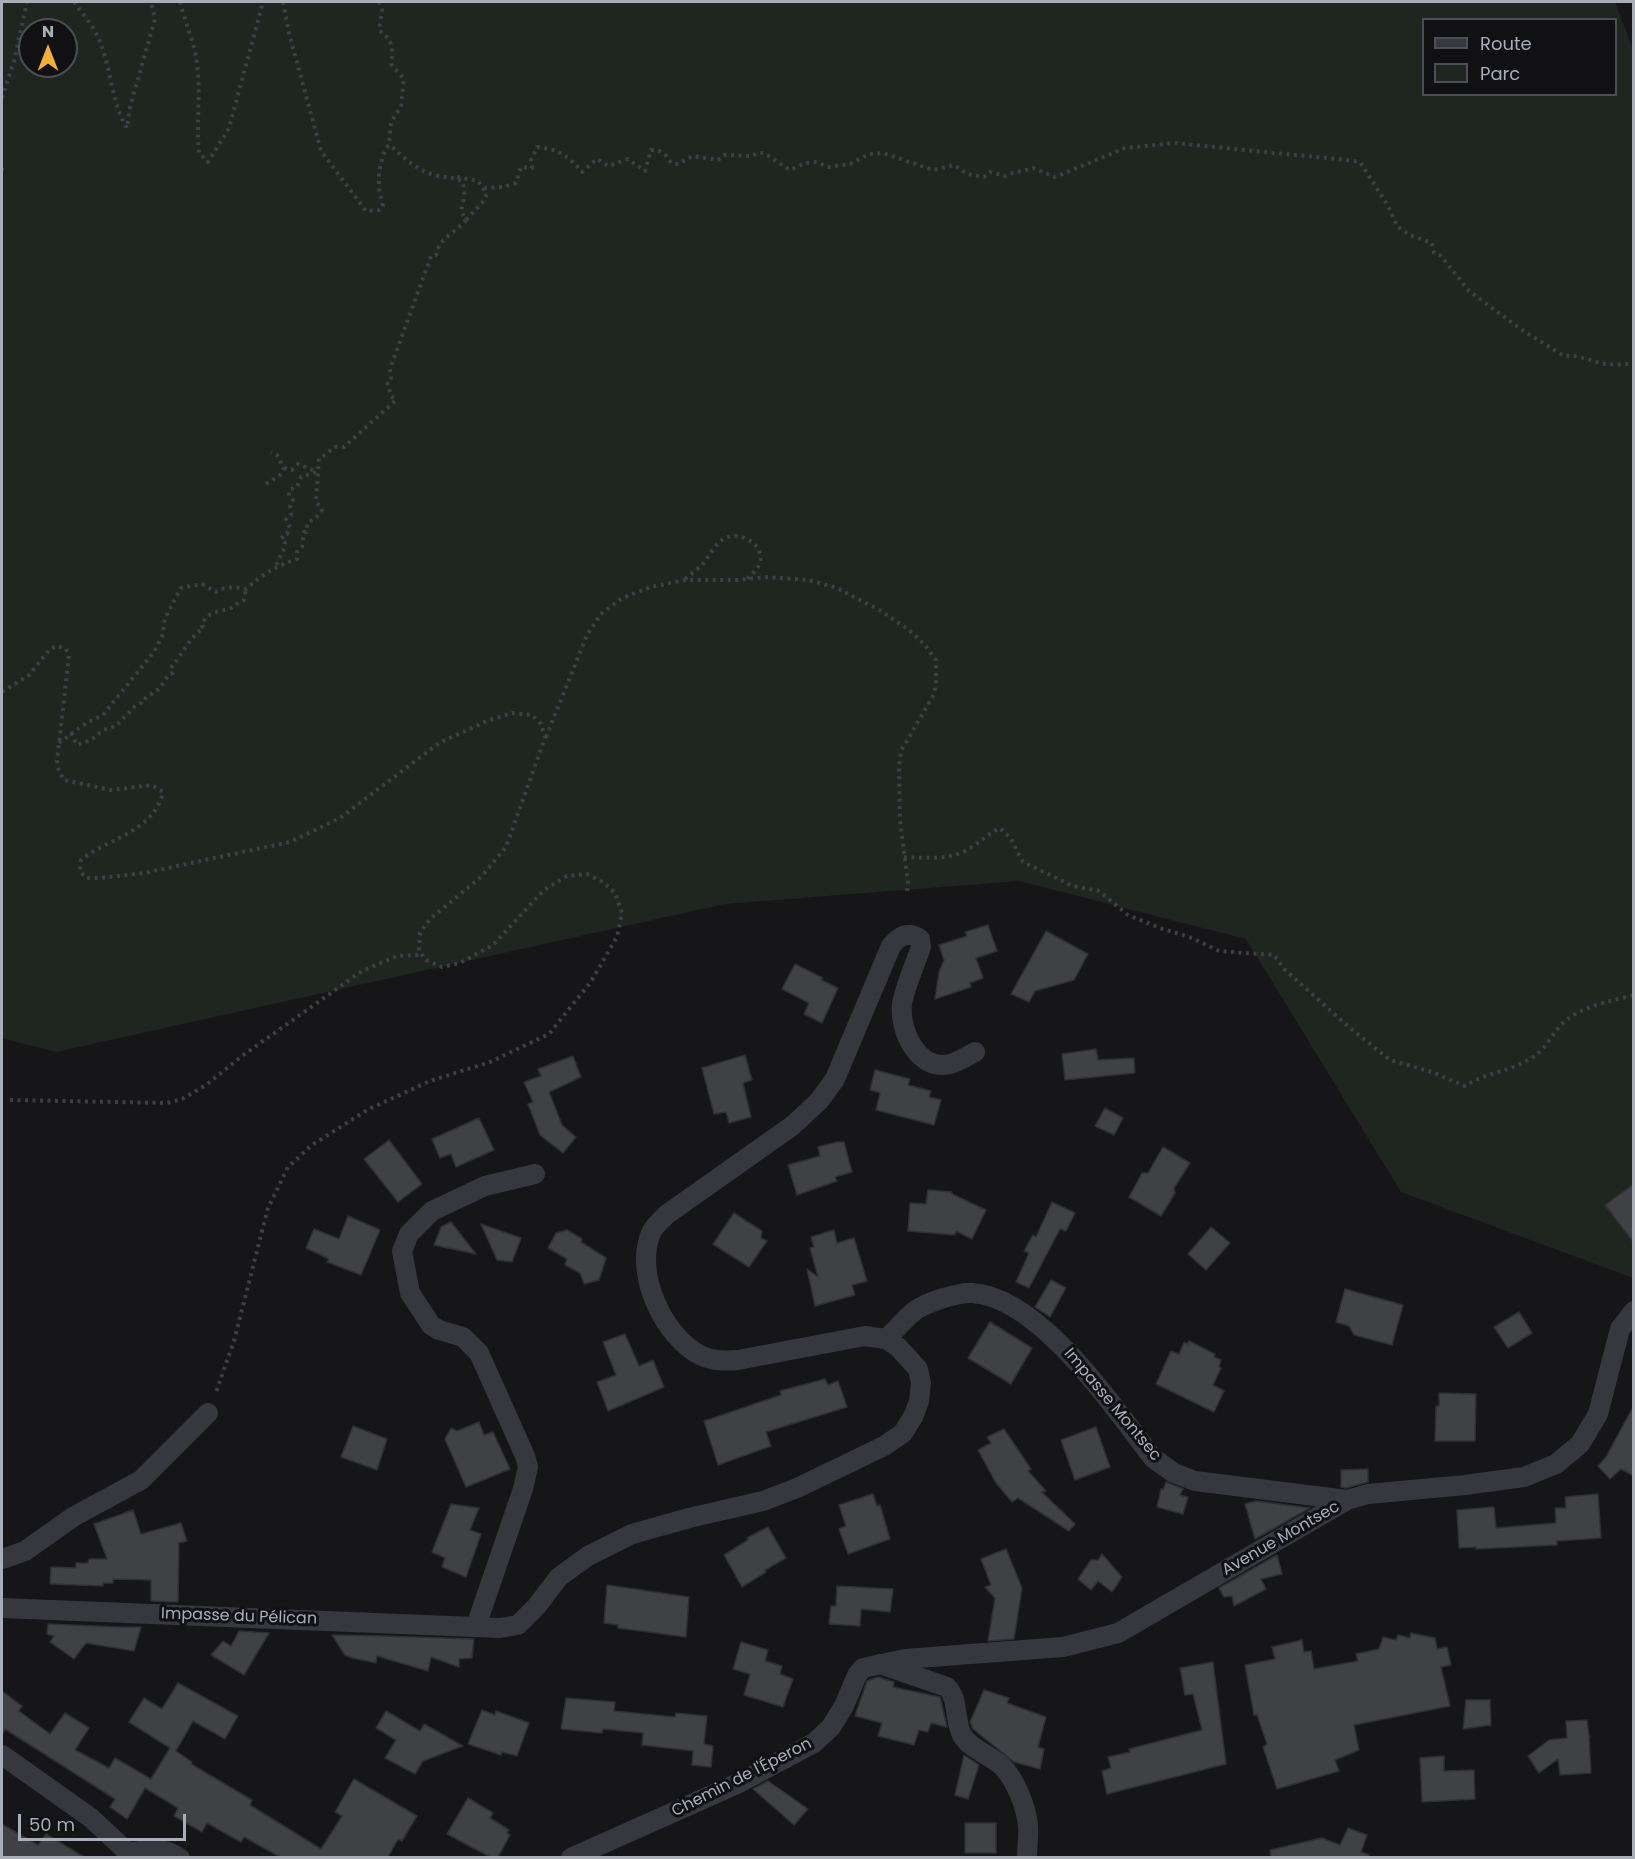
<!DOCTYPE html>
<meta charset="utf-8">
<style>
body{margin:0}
#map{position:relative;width:1635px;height:1859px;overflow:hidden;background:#161618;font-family:Poppins,sans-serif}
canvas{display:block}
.frame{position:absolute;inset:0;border:3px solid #a8adb8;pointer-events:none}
.legend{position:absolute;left:1422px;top:18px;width:195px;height:78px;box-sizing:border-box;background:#111113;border:2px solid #4d4f55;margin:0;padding:8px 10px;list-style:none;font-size:18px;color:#a8adb8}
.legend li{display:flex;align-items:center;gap:12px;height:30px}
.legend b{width:30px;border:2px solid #4d4f55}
.north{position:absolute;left:18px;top:18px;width:60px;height:60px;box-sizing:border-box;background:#111113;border:2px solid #4d4f55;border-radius:50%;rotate:0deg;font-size:16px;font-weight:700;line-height:24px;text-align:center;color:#a8adb8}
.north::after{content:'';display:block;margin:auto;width:21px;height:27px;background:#f2b134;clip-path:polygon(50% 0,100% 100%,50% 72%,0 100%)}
.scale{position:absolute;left:18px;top:1814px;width:168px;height:27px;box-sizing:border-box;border:3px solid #a8adb8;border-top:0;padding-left:8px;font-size:18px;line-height:21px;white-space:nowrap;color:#a8adb8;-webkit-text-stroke:4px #111113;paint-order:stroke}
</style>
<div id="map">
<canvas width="1635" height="1859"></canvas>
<div class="frame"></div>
<ul class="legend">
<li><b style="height:8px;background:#37383d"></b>Route</li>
<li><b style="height:16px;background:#1e261f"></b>Parc</li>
</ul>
<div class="north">N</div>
<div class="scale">50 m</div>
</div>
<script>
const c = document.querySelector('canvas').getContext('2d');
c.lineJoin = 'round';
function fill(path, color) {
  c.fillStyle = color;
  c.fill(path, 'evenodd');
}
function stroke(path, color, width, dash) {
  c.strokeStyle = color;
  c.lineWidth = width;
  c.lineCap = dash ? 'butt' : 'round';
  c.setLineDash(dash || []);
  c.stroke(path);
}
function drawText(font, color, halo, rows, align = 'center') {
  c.font = font + ' Poppins,sans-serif';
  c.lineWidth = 6;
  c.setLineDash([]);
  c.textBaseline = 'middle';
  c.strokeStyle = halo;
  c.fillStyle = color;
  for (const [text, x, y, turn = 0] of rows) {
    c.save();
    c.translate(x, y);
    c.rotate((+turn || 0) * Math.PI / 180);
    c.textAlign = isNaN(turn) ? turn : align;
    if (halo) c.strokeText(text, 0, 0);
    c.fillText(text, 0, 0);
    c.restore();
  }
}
fill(new Path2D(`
 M2,2H1615L1634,52L1633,1278L1401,1192L1246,939L1019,881L725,904L56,1052L2,1038ZM1424,20H1616V94H1424ZM30,30H66V66H30Z`), '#1e261f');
const building = new Path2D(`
 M988,925L997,951L976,958L983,978L970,983L971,987L935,999L939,972L944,960L939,945L967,936L965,932Z
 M1046,931L1088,954L1074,980L1035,991L1029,1002L1011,994Z
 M795,964L823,978L821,980L838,988L822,1023L804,1014L809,1003L782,989Z
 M1096,1049L1098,1060L1134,1058L1135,1073L1065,1080L1062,1054Z
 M745,1055L752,1080L743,1083L751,1117L729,1123L726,1112L714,1114L702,1068Z
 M573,1056L581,1077L549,1092L562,1125L576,1137L563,1153L540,1135L528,1104L533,1102L524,1082L541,1076L538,1069Z
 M875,1070L910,1079L908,1085L931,1091L929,1097L941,1100L934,1125L876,1110L880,1093L870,1090Z
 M1105,1108L1123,1118L1114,1135L1095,1126Z
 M479,1118L494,1150L456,1167L451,1154L440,1158L432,1139Z
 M389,1140L422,1184L398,1202L364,1159Z
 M837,1142H844L852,1172L835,1177L837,1181L797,1195L788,1165L820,1156L818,1147Z
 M1163,1147L1190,1163L1174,1188L1175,1193L1161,1216L1129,1197L1142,1173H1148Z
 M1634,1184V1243L1605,1205Z
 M928,1190L952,1192V1194L986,1210L972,1239L956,1231L955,1235L908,1231L910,1203L926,1204Z
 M1052,1202L1075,1213L1066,1231L1060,1229L1029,1288L1016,1282L1029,1253L1024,1251L1033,1235L1036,1237Z
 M734,1213L762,1231L761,1238L767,1241L749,1267L713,1244Z
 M348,1216L380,1230L361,1275L327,1262L329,1259L306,1248L314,1229L339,1239Z
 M451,1222L476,1254L434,1245L441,1227Z
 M481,1224L521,1238L512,1262L497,1260Z
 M1211,1227L1230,1243L1206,1270L1188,1254Z
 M567,1230L582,1239L581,1242L606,1258L599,1280L584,1284L580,1273L565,1265L567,1259L548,1248L556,1233Z
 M834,1230L837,1243L854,1238L867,1281L852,1285L855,1295L815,1306L807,1269L818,1277L810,1248L814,1247L811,1237Z
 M1051,1280L1066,1288L1050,1317L1035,1307Z
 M1345,1289L1403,1305L1392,1345L1354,1335L1349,1326L1336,1322Z
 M1519,1312L1532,1333L1508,1348L1494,1327Z
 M990,1322L1032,1348L1011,1384L968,1358Z
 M625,1334L639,1366L653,1360L664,1387L608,1411L597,1382L616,1375L603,1342Z
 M1189,1341L1215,1354L1214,1357L1221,1360L1219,1367L1221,1368L1213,1385L1224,1391L1214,1412L1156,1384L1171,1351L1179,1354L1184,1342L1187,1344Z
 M825,1379L828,1385L838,1381L847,1407L766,1432L771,1446L718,1465L704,1421L781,1395L780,1391Z
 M1439,1393L1476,1394L1475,1441H1435L1436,1406H1439Z
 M1634,1405V1476L1621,1469L1610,1479L1598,1466L1606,1457Z
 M479,1422L484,1435L493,1432L510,1469L466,1487L445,1439L451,1428L457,1431Z
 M353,1426L387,1439L377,1470L341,1457Z
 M1096,1427L1110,1467L1075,1480L1061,1440Z
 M1004,1429L1031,1469L1028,1471L1046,1491L1042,1492L1075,1524L1069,1531L1018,1498L1012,1502L996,1483L978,1450L991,1443L987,1437Z
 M1368,1469V1482L1346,1488L1341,1487V1470Z
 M1166,1482L1183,1489L1180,1495L1188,1497L1183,1514L1157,1507L1161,1489L1163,1490Z
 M873,1494L877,1506L880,1505L890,1539L848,1554L839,1529L846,1526L839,1505Z
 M1598,1494L1601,1538L1557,1541V1545L1476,1549V1547L1459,1548L1457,1510L1494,1507L1496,1528L1556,1523L1555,1508H1566L1565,1497Z
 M1256,1501L1310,1508L1255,1539L1245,1504Z
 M451,1504L479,1508L470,1530L481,1534L466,1577L442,1567L445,1558L432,1552Z
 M133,1510L141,1534L181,1523L187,1541L179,1543L178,1602L151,1601V1580L113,1579V1583H103V1586L50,1584L51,1567L76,1568V1563H88L89,1559H107L94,1524Z
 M768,1527L786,1558L765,1570L766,1572L742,1587L724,1555L748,1540L747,1538Z
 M1006,1549L1022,1588L1014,1639L988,1641L995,1598L985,1587L991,1585L981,1559Z
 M1102,1554L1122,1577L1112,1592L1098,1581L1091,1590L1078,1579L1091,1560H1098Z
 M1277,1555L1282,1574L1261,1579L1266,1589L1234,1606L1232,1596L1224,1597L1219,1588Z
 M607,1585L689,1597L686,1637L618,1628V1625L604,1623Z
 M837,1586L893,1589L890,1612L861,1609L860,1626L829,1624L831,1606H836Z
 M48,1624L117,1627H141L134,1651L86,1643L74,1659L50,1642L54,1636L47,1634Z
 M239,1631L269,1633L244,1675L211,1655L223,1641L231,1646Z
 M1411,1633L1435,1638L1437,1649L1447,1647L1451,1665L1441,1667L1450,1706L1354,1725L1359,1750L1335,1760L1339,1771L1277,1789L1263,1747L1267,1744L1257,1715H1254L1245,1665L1275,1659L1272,1647L1302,1640L1304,1652L1311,1651L1314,1669L1358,1661L1356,1654L1379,1649L1383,1637L1396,1640L1398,1635L1410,1638Z
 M332,1635L385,1636L474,1639L472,1658L459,1659V1667L431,1657L428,1671L377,1656L376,1663L353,1658L345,1655Z
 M741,1642L768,1650L765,1661L782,1666L780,1674L793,1679L783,1707L744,1695L750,1674L733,1669Z
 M1213,1662L1226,1764L1107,1794L1102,1771L1111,1768L1108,1757L1130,1752L1129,1749L1202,1730L1193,1694L1185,1695L1180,1668Z
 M878,1677L894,1682L893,1687L940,1697L947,1727L931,1723L928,1732L919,1730L914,1745L878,1736L882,1723L855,1716L867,1681Z
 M178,1683L238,1716L225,1739L193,1721L176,1751L192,1762L191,1764L252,1800L250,1805L321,1849L342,1816L335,1812L354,1779L417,1816L402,1841L398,1839L388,1857H280L244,1837L241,1842L207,1823L202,1832L174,1816L178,1808L145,1788L127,1819L110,1807L115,1799L5,1729L2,1735V1691L22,1706L19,1711L50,1734L65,1713L89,1728L75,1750L109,1768L115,1758L151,1779L170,1748L129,1722L144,1698L162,1709Z
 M984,1690L1009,1698L1007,1703L1046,1717L1038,1747L1044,1749L1040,1769L1014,1762L973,1729L970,1722Z
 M566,1698L615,1702L614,1711L675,1717L676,1713L707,1716L704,1744L713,1746L711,1767L692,1765L693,1751L642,1745L643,1733L603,1729L602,1733L561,1729Z
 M1466,1700H1490L1491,1725L1463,1729Z
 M482,1710L495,1715L496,1711L529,1723L517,1756L502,1752L501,1755L468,1744Z
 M386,1711L420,1731L424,1724L463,1746L423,1761L415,1774L385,1758L396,1740L376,1728Z
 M1587,1720L1589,1736H1590L1589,1737L1591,1773L1560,1775L1558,1759L1539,1773L1528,1756L1549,1740L1567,1738L1566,1721Z
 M964,1755L979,1765L968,1799L955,1795Z
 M1444,1756V1771L1474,1770L1475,1799L1422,1802L1420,1758Z
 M768,1781L808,1809L794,1825L753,1789Z
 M468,1798L493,1813L490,1818L509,1830L507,1833L510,1835L498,1857H490L447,1834Z
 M965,1823H996V1853H965Z
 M2,1824L38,1845L46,1834L84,1857H2Z
 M1348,1828L1367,1835L1361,1852L1369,1855V1857H1271L1270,1850L1322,1838L1340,1845Z`);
fill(building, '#404145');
stroke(building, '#303034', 1.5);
stroke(new Path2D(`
 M74,2C83,14 95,28 100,42C111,69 112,104 127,128L130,107L155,19L151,2
 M180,2C185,22 195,44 197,64C201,94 196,123 199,153L208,162L229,128L263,2
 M283,2L289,33L321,151L366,211L379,210L383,206L379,189V172L383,155L389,144L391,122L401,107L404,79L391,64C394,47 392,40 379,30L382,10L379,2
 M2,98L14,61L27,2
 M2,168V172
 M457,177L478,181L487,194L482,203L466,220
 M484,188L503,187L516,183L521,167L532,168L531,160L537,147C559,149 568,156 582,172L597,159L608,166L628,159L645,171L651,150C661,150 666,153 671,163L678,164L693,156L718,160L724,155L752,156L758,153H764L790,170L805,163L817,162L828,167L850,164L869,154L883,153L933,170L954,165L967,174L984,177L990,172L1005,176C1013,171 1023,172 1033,168L1055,177L1125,148L1174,143L1346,160L1360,162L1388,206L1397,226L1409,235L1432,243L1434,253L1441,256L1469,291L1522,330L1564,356C1578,354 1590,361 1605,364C1614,365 1624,364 1634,364
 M284,468L292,470L298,464L315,471
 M266,484L280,475L284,468L277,455L271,452
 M277,565C278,557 285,552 285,543L281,539L285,534H287L290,528L286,519L291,515L290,507L293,500L289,496V490L297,487L301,477L316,472
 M685,579C691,574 698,569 703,564C710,555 717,540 728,537C744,532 767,547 759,565C757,570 751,575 747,579
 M2,692L29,675L50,649L57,646L66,649L69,655L57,761L59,771L64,780L111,790L152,785L163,792C154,832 108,838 81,860L80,871L86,878H100L144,873L290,842L340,818L439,743L487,721L512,713L532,715L541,724L545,738L506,847L481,877L430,919L420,933L419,951L426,960L442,967L460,963L493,945L544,890L567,876L587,874L603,882L615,893L622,913L617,937L590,983L549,1034L490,1062L430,1081L369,1109L312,1145L288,1167L268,1208L234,1341L215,1395
 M71,733L77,745L91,740L103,730L116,726L136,705L141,703V701L160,688L169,674L173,673L172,666C183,654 189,637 204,628L202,626C206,610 219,613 231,608C236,606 238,602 244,600L246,589
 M546,737L587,635L601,614L622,598L651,587L685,580H738L766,577L809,580L837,588L881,611L909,630L924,644L936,660V685L933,696L901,751L899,768L900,821L908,883L907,892
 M59,743L86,723L103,715L153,653L162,637L165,618L181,588L202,584L216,592C224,586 237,587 246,589C263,574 276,566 297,559V552L302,547L304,532H306L308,522L315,519L322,510L316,501L319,458L325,455L335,447H344L396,400L391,396L387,381L391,378L390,369L431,256L436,255C439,237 456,233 466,220L461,211C464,200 466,191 462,181C453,177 447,178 438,176C417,171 404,158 389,144
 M904,857C924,858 949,860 967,850C979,843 988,834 1000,828L1011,839L1023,862L1073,886L1099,891L1128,915L1160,928L1192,938L1219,951L1274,955L1284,969L1350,1028L1390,1060L1432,1072L1465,1086C1486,1072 1511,1072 1533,1057C1546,1049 1553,1032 1564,1022C1582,1006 1611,1001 1634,995
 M10,1100L167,1103L182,1099L206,1085L242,1056L362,971L397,956L422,955`), '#3d3f44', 4, [3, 4.5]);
stroke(new Path2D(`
 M886,1339C896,1330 905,1318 916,1310C928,1302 958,1292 972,1293C1040,1297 1114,1408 1153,1458L1174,1473L1195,1481L1347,1500
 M2,1559L25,1551L73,1517L141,1480L208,1413
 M2,1608L500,1628L518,1625L536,1607L559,1577L588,1556L632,1534L689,1518L763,1501L797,1488L884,1446L903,1433L914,1415L919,1401L921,1383L918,1369L898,1347L886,1339L865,1336L738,1360C726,1361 712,1361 702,1356C663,1337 634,1273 651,1233C654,1226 661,1221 666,1215L792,1126L819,1101L835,1079L891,946C899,936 908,931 920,939L921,947C915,965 905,986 902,1004C899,1030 918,1072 950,1064C958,1062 967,1056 975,1052
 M476,1626L523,1489L528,1467L525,1456L479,1353L463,1337L439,1330L431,1325L410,1293L402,1251L409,1234L432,1211L485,1186L535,1174
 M880,1664L947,1687C959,1699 954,1720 962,1735C970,1749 990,1755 1002,1766C1015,1779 1026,1806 1028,1825C1029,1836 1027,1847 1027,1858
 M2,1755L91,1818L134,1858
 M129,1853C151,1849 160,1846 180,1858
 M571,1858L741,1782L814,1743L831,1727L844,1706L857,1675L863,1668L905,1659L1063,1647L1118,1633L1347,1500L1368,1494L1465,1485L1524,1477L1556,1464L1580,1444L1598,1414L1620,1329L1634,1311`), '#37383d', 20);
drawText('16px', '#a8adb8', '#111113', [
 ["Impasse Montsec",1112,1405,50],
 ["Avenue Montsec",1281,1539,-30],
 ["Impasse du Pélican",239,1617,2],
 ["Chemin de l'Éperon",742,1778,-27]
]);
</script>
